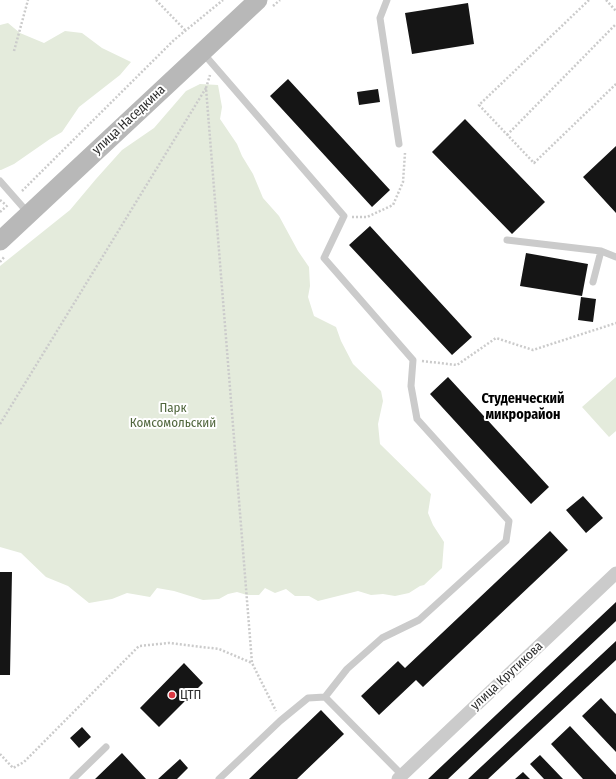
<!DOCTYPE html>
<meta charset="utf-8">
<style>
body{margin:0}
canvas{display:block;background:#fff}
</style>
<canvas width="616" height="779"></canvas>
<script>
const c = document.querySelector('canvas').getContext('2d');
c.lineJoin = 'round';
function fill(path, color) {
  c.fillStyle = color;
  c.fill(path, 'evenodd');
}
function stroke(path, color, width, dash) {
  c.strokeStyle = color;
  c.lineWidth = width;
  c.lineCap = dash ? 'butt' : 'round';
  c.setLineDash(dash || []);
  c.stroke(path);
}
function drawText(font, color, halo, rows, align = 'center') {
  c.font = font + ' "Fira Sans Condensed",sans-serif';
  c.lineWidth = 4;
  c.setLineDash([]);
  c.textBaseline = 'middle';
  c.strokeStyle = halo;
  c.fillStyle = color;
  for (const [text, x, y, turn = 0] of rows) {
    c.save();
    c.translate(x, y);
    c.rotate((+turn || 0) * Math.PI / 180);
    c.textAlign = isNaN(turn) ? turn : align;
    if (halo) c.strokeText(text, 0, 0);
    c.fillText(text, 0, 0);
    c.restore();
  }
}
fill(new Path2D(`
 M8,23L20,33L44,43L65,31L82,33L102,48L131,62L120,75L79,107L62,132L50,139L14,164L1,170H0V25Z
 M200,84L218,85L222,107L220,119L237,144L242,156L253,174L263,198L279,216L298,251L309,267L310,286L308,297L314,316L336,327L341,341L353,364L381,391L383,401L378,424L380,444L431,494L428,513L433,525L444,542L442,568L424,585L420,586L409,593L395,596L383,594L371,595L358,591L318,601L309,596H295L286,589L275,593L265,588L259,595H247L237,592L228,594L219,599L203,600L174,591L157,588L150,597L127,593L112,599L89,603L68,586L46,577L21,553L0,547V266L70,210L96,179L122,150L154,128L186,91Z
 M616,377V431L609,437L582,407Z`), '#e4ebdc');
fill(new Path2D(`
 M468,3L474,44L412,54L405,13Z
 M288,79L390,190L372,207L270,96Z
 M378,89L380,102L359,105L357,92Z
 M465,119L545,202L512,234L432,152Z
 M616,146V213L583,177Z
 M370,226L472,337L452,355L349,245Z
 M526,253L588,264L582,296L520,286Z
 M581,297L596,299L593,322L578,320Z
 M448,377L549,487L531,504L430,394Z
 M583,496L603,518L586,533L566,510Z
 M550,531L568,550L423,687L416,680L379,715L361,696L398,661L405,668Z
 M0,572H12L10,675H0Z
 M616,602V621L448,779H428Z
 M616,641V660L488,779H468Z
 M184,663L203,683L159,727L140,708Z
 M601,698L616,714V752L582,716Z
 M321,710L344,734L297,779H249Z
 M570,726L616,775V779H583L551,744Z
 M82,727L91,737L79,748L70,738Z
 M122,753L146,779H95Z
 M540,755L563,779H544L530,764Z
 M180,759L188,768L177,779H158Z
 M523,772L530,779H515Z`), '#151515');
stroke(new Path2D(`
 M156,0L185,30
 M589,0L479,105L534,163L616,84
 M606,0L616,11
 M273,6L280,0
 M14,51L28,0
 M206,88L210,75
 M507,135L616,24
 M22,191L174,40L223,0
 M0,200L6,205
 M0,212L9,204
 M352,217H367L393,205L403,182L405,153
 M0,262L5,256
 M422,361L457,365L496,338L533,350L616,323
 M0,424L206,88L252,663L276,711
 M0,754L13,768L24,762L139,646L169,643L219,649L252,663`), '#cbcbcb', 2.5, [2, 2]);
stroke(new Path2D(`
 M387,0L380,18L399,144
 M203,53L344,216L324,258L413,360L411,386L417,419L509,521L506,541L419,620L382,638L347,669L325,697L308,698L280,721L219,779
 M0,181L29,214
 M507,240L601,251L616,257
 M593,282L601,251
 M325,697L402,775
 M73,779L106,747`), '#cbcbcb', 7);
stroke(new Path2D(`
 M398,779L616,573`), '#cbcbcb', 13);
stroke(new Path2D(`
 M0,241L258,0`), '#b8b8b8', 19);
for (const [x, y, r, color] of [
 [172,695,4,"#db3a44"]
]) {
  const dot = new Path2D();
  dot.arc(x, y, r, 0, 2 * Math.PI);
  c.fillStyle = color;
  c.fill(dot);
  stroke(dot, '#fff', 1.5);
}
drawText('13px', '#2e2e2e', '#fff', [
 ["улица Наседкина",129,120,-43],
 ["улица Крутикова",507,676,-43]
]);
drawText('13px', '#51673e', '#fff', [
 ["Парк",173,408],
 ["Комсомольский",173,423]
]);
drawText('13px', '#2e2e2e', '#fff', [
 ["ЦТП",180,695]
], 'left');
drawText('bold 14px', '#000', '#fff', [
 ["Студенческий",523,399],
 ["микрорайон",523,415]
]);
</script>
